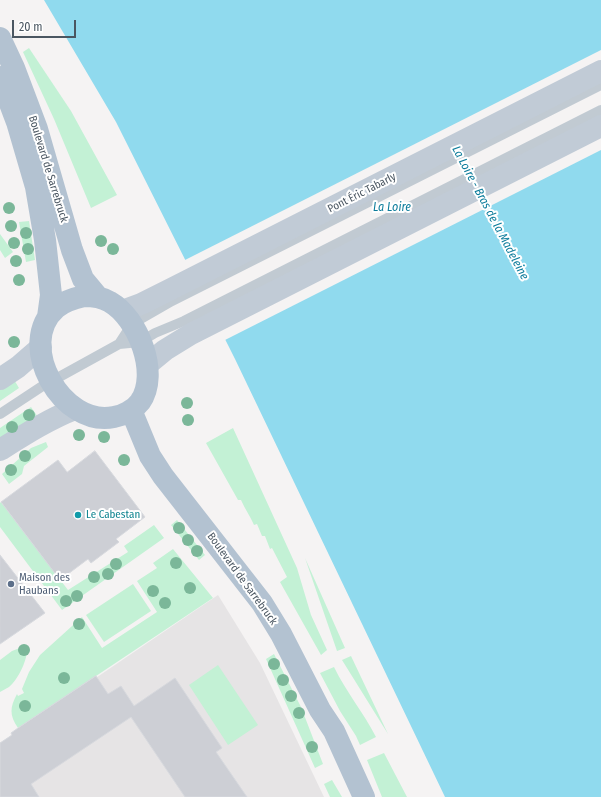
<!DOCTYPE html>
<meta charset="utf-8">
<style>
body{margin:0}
#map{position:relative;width:601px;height:797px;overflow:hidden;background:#f5f3f3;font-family:"Fira Sans Condensed",sans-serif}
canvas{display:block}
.scale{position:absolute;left:12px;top:20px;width:64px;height:18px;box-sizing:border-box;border:2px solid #4a5661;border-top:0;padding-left:5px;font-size:12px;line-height:14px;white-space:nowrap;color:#4a5661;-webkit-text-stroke:3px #fff;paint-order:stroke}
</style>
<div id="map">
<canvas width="601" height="797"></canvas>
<div class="scale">20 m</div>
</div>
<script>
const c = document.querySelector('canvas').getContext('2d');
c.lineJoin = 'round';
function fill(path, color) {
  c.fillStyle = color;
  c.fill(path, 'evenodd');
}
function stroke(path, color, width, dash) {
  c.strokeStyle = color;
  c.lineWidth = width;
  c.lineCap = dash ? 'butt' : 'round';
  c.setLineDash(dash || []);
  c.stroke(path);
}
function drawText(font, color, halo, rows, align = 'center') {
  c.font = font + ' "Fira Sans Condensed",sans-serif';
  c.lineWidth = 4;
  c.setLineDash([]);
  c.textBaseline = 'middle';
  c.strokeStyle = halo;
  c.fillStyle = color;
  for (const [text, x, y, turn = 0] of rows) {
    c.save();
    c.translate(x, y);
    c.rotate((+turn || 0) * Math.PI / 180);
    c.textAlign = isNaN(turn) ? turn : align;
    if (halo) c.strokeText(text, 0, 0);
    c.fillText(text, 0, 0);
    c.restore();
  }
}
fill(new Path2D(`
 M218,595L260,663L324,797H0V743Z`), '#e6e4e5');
fill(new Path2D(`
 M29,48L71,111L117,195L91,208L54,119L23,52Z
 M29,221L35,260L26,262L19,222Z
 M0,234L13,252L5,258L0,250Z
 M13,378L19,388L0,401V386Z
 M31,407L38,417L0,443V428Z
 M233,428L297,568L311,615L327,650L321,655L280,582L287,577L272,548L270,549L265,536H262L257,524L254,525C250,516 245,509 241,500H238L206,443Z
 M46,442L48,447L24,466L22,474L9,484L2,474L31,448Z
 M1,502L68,590L128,552L124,546L154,525L164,538L62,610L0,527V503Z
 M177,520L205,555L199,560L171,525Z
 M173,549L213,598L18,728C9,715 10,707 17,694L18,696L24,693L22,689L29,672L40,655L82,617L102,648L157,612L137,581L157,568L153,563Z
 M305,558L345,648L337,651Z
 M133,584L151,611L104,642L86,615Z
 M25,646L27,648C28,659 18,680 9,687C6,689 3,690 0,692V660L12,651Z
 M274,654L301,707L323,764L315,768L266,659Z
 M351,656L388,734L342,660Z
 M218,665L258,725L228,745L189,685Z
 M334,667C346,692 364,713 376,737L360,745L356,736L340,711L320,673Z
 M384,753L407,797H382L367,760Z
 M332,780L342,797H330L324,784Z`), '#c3f1d5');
fill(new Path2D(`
 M44,0H601V797H445L235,359L116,122Z`), '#90daee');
fill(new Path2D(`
 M601,50V150L223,341L183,261Z`), '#f5f3f3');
const building = new Path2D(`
 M95,451L145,517L116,539L119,542L91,563L88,559L60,580L1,502L58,460L67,472Z
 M0,555L45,613L0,644Z
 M96,676L108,694L121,686L134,706L175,678L222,748L216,752L247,797H185L131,717L31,784L39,797H0V743L12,735L11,733L18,728Z`);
fill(building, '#cdcfd5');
stroke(building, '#d7d9de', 1);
stroke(new Path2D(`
 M119,344L132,324L172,301L601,85
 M0,414L41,387L119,344L140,342L155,333L184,321L601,110`), '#c1cad2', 10);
stroke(new Path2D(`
 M122,311L141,304L171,289L601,71
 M148,364L165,350L191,334L601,126
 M0,379L18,367L41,347
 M0,450C24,435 49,419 75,409`), '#c1cbd6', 22);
stroke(new Path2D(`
 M0,38L14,68L37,129L72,250L83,279L98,297
 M0,77L17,122L36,187L45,240L51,295L48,317
 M84,296C94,296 102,297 110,302C138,318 160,374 140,402C134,410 124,415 114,417C62,428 15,344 56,308C64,301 75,298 84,296Z
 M131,410L150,456L163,476L262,603L281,634L320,710L334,731L364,797`), '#b3c2d1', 22);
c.fillStyle = '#7bb799';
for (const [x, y] of [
 [9,208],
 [11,226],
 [26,233],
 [101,241],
 [14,243],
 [28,249],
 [113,249],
 [16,261],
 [19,280],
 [14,342],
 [187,403],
 [29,415],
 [188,420],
 [12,427],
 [79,435],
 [104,437],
 [25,456],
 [124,460],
 [11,470],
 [179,528],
 [188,540],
 [197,551],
 [176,563],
 [116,564],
 [108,574],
 [94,577],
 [190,588],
 [153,591],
 [77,596],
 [66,601],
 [165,603],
 [79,624],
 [24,650],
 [274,664],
 [64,678],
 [283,680],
 [291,696],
 [25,706],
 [299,713],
 [312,747]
]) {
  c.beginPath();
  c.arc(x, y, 6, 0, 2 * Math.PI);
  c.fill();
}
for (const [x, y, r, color] of [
 [78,515,4,"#0f9aa8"],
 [11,584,4,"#5c6f8a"]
]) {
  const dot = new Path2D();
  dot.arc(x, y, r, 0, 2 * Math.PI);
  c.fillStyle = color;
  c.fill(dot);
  stroke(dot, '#fff', 1.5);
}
drawText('11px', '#4a5661', '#fff', [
 ["Boulevard de Sarrebruck",48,169,73],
 ["Pont Éric Tabarly",362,193,-27],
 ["Boulevard de Sarrebruck",242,579,54]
]);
drawText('11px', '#0d838f', '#fff', [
 ["Le Cabestan",86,515]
], 'left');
drawText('11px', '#4e5e75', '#fff', [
 ["Maison des",19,578],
 ["Haubans",19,591]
], 'left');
drawText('italic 12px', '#0c7c9b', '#fff', [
 ["La Loire",392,208],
 ["La Loire - Bras de la Madeleine",490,213,62]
]);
</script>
